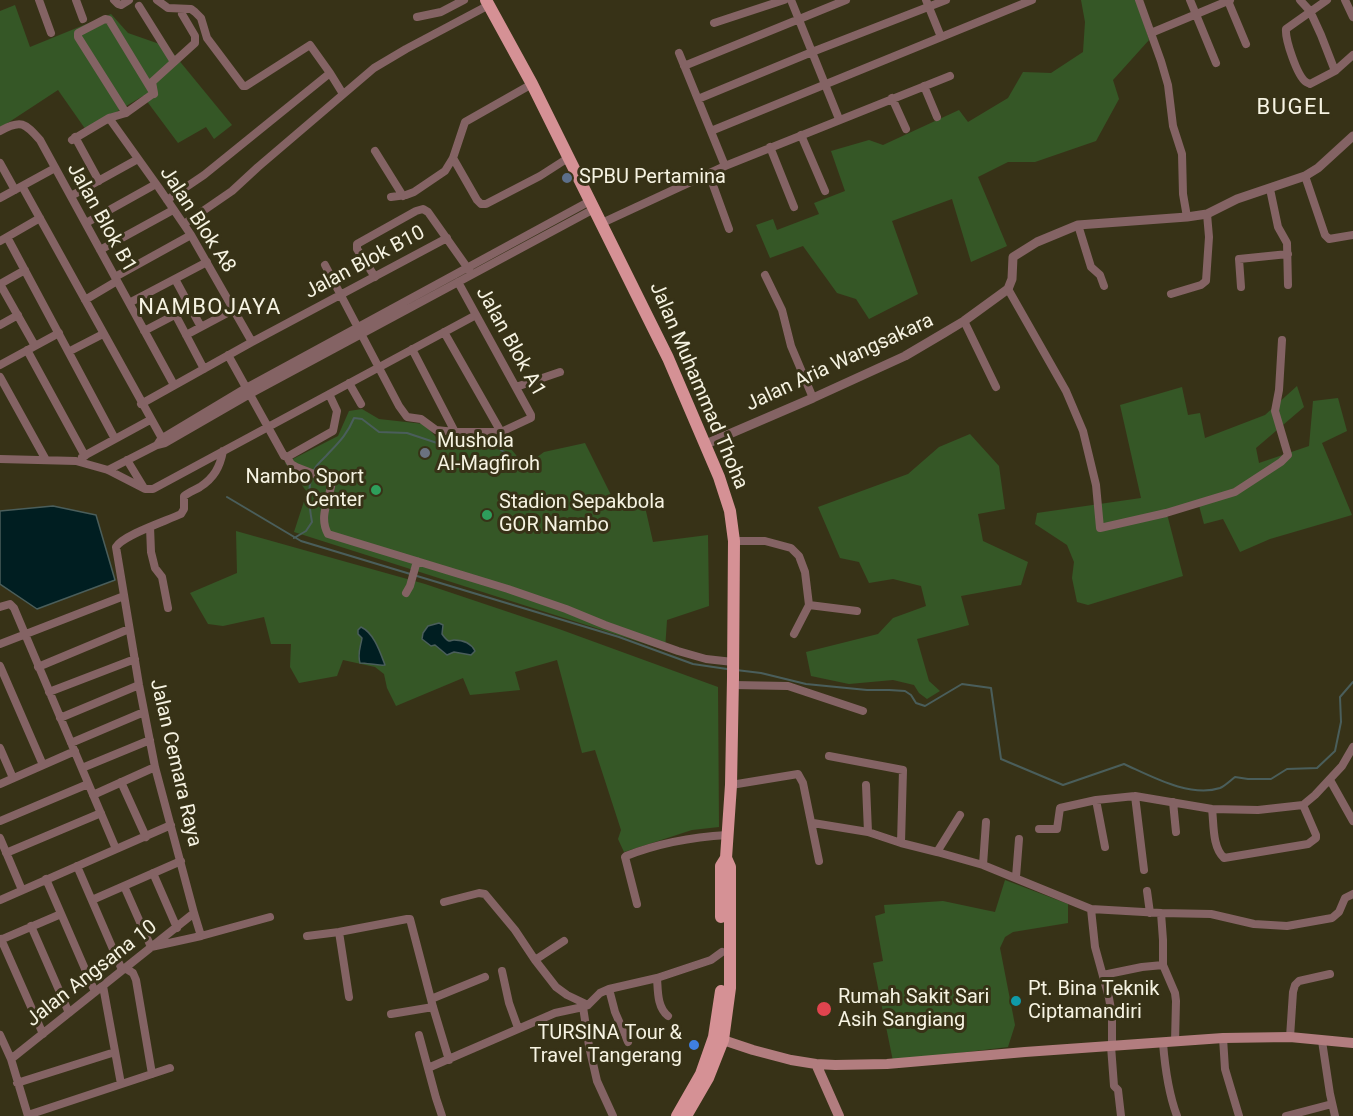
<!DOCTYPE html>
<style>
body{margin:0}
canvas{display:block;background:#373217}
</style>
<canvas width="1353" height="1116"></canvas>
<script>
const c = document.querySelector('canvas').getContext('2d');
c.lineJoin = 'round';
function fill(path, color) {
  c.fillStyle = color;
  c.fill(path, 'evenodd');
}
function stroke(path, color, width, dash) {
  c.strokeStyle = color;
  c.lineWidth = width;
  c.lineCap = dash ? 'butt' : 'round';
  c.setLineDash(dash || []);
  c.stroke(path);
}
function drawText(font, color, halo, rows, align = 'center') {
  c.font = font + ' Roboto,sans-serif';
  c.lineWidth = 6;
  c.setLineDash([]);
  c.textBaseline = 'middle';
  c.strokeStyle = halo;
  c.fillStyle = color;
  for (const [text, x, y, turn = 0] of rows) {
    c.save();
    c.translate(x, y);
    c.rotate((+turn || 0) * Math.PI / 180);
    c.textAlign = isNaN(turn) ? turn : align;
    if (halo) c.strokeText(text, 0, 0);
    c.fillText(text, 0, 0);
    c.restore();
  }
}
fill(new Path2D(`
 M1081,0H1137L1149,40L1113,80L1119,99L1096,141L1035,162H1008L978,177L1007,246L971,262L952,199L892,221L918,294L869,319L856,299L837,293L803,246L770,258L756,225L773,219L777,230L819,214L814,203L845,191L831,151L869,140L883,145L959,110L968,122L1008,98L1023,72L1051,73L1083,52L1085,22Z
 M15,5L30,47L111,14L128,33L168,47L232,125L214,139L206,127L178,143L143,96L86,130L58,90L0,128V11Z
 M1297,386L1304,407L1256,448L1259,463L1309,446L1313,401L1338,398L1347,431L1322,443L1352,515L1270,539L1240,552L1223,519L1204,524L1198,502L1166,510L1183,576L1088,605L1077,602L1072,578L1074,562L1067,545L1035,524L1037,513L1141,498L1120,405L1182,387L1188,415L1200,413L1205,438L1265,415Z
 M362,409L379,419L424,424L436,437L502,438L525,466L544,452L585,443L615,503L643,498L653,542L708,535L709,606L667,620L665,650L294,532L307,492L285,463L338,436L349,411Z
 M970,434L999,466L1005,509L978,514L983,541L1028,562L1021,585L961,596L969,625L917,639L929,681L940,691L927,699L919,693L914,685L893,680L849,684L811,676L806,652L878,634L893,618L926,606L921,586L893,579L869,583L859,562L840,558L818,507L908,474L939,447Z
 M236,531L425,584L559,629L718,687L719,827L692,830L624,852L618,839L621,830L595,750L582,753L557,660L515,672L520,690L470,695L463,678L396,706L387,688L384,674L375,667L343,660L337,676L299,683L290,667L291,644H271L264,617L223,626L208,624L190,593L237,573Z
 M1005,880L1068,904V923L1013,932L1005,937L1000,948L1015,1025L1008,1047L893,1061L873,963L883,961L875,916L885,913L884,905L943,901L995,912Z`), '#355726');
const water = new Path2D(`
 M53,506L96,515L115,580L37,609L0,584V511Z
 M439,623L443,625L442,634C444,637 446,640 449,641C451,641 452,640 454,640C463,640 471,643 475,651L471,655L454,652L447,655L435,645L431,646L422,639L423,633L428,626Z
 M361,627C374,633 380,652 385,665C378,666 368,663 360,663C357,653 361,646 362,638L358,634V630Z`);
fill(water, '#001e21');
stroke(water, '#4a5e5b', 1.5);
stroke(new Path2D(`
 M227,497L301,541L619,637L693,664L727,669
 M294,538L306,531L312,522C309,506 307,485 314,470C316,465 322,460 326,456C338,443 347,435 354,418L362,419L379,432L407,433L440,444L481,448L495,446L510,456L525,471
 M736,670L761,673L806,684L867,690H889L905,691L911,695L916,703L925,706L962,684L991,688L1001,759L1063,785L1124,764C1151,776 1190,798 1220,788C1225,786 1231,780 1235,777L1248,779H1271L1287,769L1317,768L1335,751L1341,722L1340,697L1353,682`), '#4a5e5b', 2);
stroke(new Path2D(`
 M39,0L51,33
 M76,0L83,19
 M114,0L118,4L121,5L129,0
 M157,0L168,8L191,9L195,12L201,18L207,38L243,86H246L310,45L330,73
 M791,0L839,119
 M926,0L941,37
 M1139,0L1161,61L1168,85L1173,126L1182,154L1183,194L1187,217
 M1190,0L1216,63
 M1300,0L1310,11L1321,35L1335,71
 M1327,0L1286,29C1285,39 1297,76 1306,82C1307,83 1309,83 1310,84L1335,71L1353,55
 M1345,0L1353,17
 M1228,1L1246,44
 M139,6L174,62
 M417,17L441,12L464,0
 M714,23L784,0
 M1151,33L1230,0
 M679,53L725,166
 M684,66L846,0
 M924,86L937,117
 M892,98L906,129
 M698,99L812,52L946,0
 M126,113L78,37V33L105,19L109,20L154,94
 M109,118L159,188L191,235L252,342
 M0,131C21,119 25,123 40,140L174,385
 M711,131L1032,0
 M801,135L825,191
 M75,137L99,181
 M72,140L109,118L126,113L154,93L152,82L195,43V36L182,14
 M770,147L794,207
 M375,151L403,196
 M453,158L477,200L481,204H486L540,176L568,158
 M0,163L15,190
 M709,174L729,229
 M1305,176L1325,235L1329,239L1353,235
 M22,186L164,442
 M1270,189L1278,227L1287,243L1288,285
 M71,196L138,159
 M391,197L406,195L414,192L445,171L453,158L465,122L532,84
 M0,198L55,168
 M167,200L204,175L330,73L343,94
 M590,201L246,388L161,439L157,445L165,443L250,394L594,209
 M86,223L156,184
 M602,223L725,166L950,76
 M184,224L232,191L258,167L374,68L406,49L489,5
 M1078,225L1091,267L1100,275L1104,286
 M7,237L115,439
 M0,241L40,218
 M100,250L173,210
 M325,265L399,406L407,417L421,419L436,430L455,432H501L531,418V415L458,282
 M765,275L782,310L791,346L813,398
 M115,277L191,235
 M375,277L357,249V244L416,211L423,209L428,212L469,270
 M175,279L201,327
 M0,284L35,346
 M0,284L25,270
 M1241,287L1239,259L1288,254
 M1008,289L1066,391L1083,431L1096,485L1100,528L1166,513L1235,492L1281,462L1288,455L1275,411L1279,390L1282,340
 M1171,294L1201,285L1206,281L1209,237L1207,214
 M85,300L117,281
 M129,303L207,262
 M175,314L204,369
 M964,321L996,387
 M0,325L18,315
 M144,331L190,307
 M444,332L501,432
 M186,335L233,310
 M412,349L455,432
 M27,350L85,456
 M70,351L103,334
 M228,355L284,456L287,457L291,464L296,467L332,481C330,499 318,516 328,534L508,589L566,609L605,625L678,651L706,659L733,662
 M0,365L59,333
 M0,377L46,460
 M349,383L361,404
 M516,387L560,372
 M141,404L252,342L447,238
 M82,457L150,420
 M287,457L333,431L337,411L329,394
 M0,459L76,461L108,470L145,489H153L476,315
 M127,460L144,488
 M108,470L157,445
 M150,527L151,552L155,568L162,577L168,608
 M734,541H765L791,548L799,556L805,572L809,605L794,634
 M406,593L410,586L417,561
 M809,605L857,611
 M0,607L10,604L14,608L116,849
 M0,644L124,596
 M0,666L43,765
 M38,667L129,629
 M733,685L788,686L863,711
 M49,692L135,659
 M60,718L139,685
 M71,743L144,712
 M0,748L13,778
 M829,756L903,770L901,843
 M82,768L150,740
 M1330,780L1353,821
 M121,782L146,837
 M0,784L75,751
 M731,785L798,774L803,783L819,861
 M866,785L868,832
 M93,795L155,767
 M1135,796L1144,870
 M1096,800L1105,847
 M1173,802L1176,832
 M1212,809C1214,824 1212,847 1224,858L1308,844L1316,838V835L1303,805
 M0,821L88,784
 M813,823L868,832L901,843L937,852L983,865L1091,909L1161,913L1211,914L1254,924L1287,926L1332,918L1339,912L1345,898L1353,894
 M1039,829H1057L1060,808L1096,800L1135,796L1212,809L1258,810L1303,805L1315,795L1342,766L1353,747
 M0,838L22,890
 M937,852L960,815
 M6,853L101,813
 M983,865L986,822
 M77,866L122,970
 M153,873L177,928
 M1016,877L1019,839
 M46,879L95,992
 M124,886L151,947L201,936L194,913L155,767L139,685L116,547C123,535 166,521 181,514L184,509V496C189,492 195,490 200,487C214,478 220,467 223,451
 M1147,891L1150,913
 M0,900L171,825
 M92,900L181,861
 M444,902L479,893L485,894L515,930L535,960L556,987L567,995L588,1005
 M637,904L625,857L626,856C659,843 692,837 727,835
 M1091,909L1095,947L1109,998L1112,1015V1046
 M1161,913L1163,940V965L1175,993L1176,1001L1175,1042
 M31,926L69,1013
 M339,932L349,997
 M201,936L270,917
 M307,936L339,932L407,919H410L433,1007L449,1060
 M1,939L43,1034
 M0,940L61,914
 M535,960L564,941
 M125,968L133,973L136,980L152,1074
 M502,971L509,1003L518,1028
 M1103,975L1142,967L1163,965
 M657,978C658,991 657,1007 668,1016
 M103,986L121,1084
 M609,989L615,1012L628,1042
 M431,999L485,977
 M583,1007L589,1046L597,1081L613,1116
 M391,1014L433,1007
 M0,1035L11,1059L28,1116
 M419,1035L436,1098L442,1116
 M1290,1037L1293,992L1295,985L1299,981L1330,974
 M1223,1038L1225,1069L1239,1116
 M1322,1041L1330,1094L1335,1116
 M1163,1043C1165,1068 1168,1092 1177,1116
 M1111,1046L1114,1086L1118,1090L1121,1116
 M11,1059L194,913
 M428,1068L555,1013L583,1007L588,1005L600,993L609,989L657,978L711,960L722,952
 M17,1083L115,1052
 M28,1115L170,1068
 M1286,1116L1332,1104`), '#846364', 8);
stroke(new Path2D(`
 M706,444L813,398L905,356L944,333L964,321L1008,289L1012,279L1013,257L1037,242L1078,225L1187,217L1207,214L1237,199L1305,176L1318,168L1353,136`), '#846364', 9);
stroke(new Path2D(`
 M723,1040L753,1050L791,1060L816,1064L835,1065L887,1064L1025,1052L1223,1038L1290,1037L1353,1043
 M816,1064L839,1116`), '#b27d7f', 10);
stroke(new Path2D(`
 M486,0L532,84L668,358L719,477L730,511L734,541L733,678L731,785L726,858L730,867V988L723,1040L708,1078L686,1116
 M721,917V866L726,858
 M677,1116L701,1074L714,1037L721,991`), '#d59195', 12);
for (const [x, y, r, color] of [
 [567,178,6,"#5c6f8a"],
 [425,453,6,"#6b7280"],
 [376,490,6,"#2e9e5b"],
 [487,515,6,"#2e9e5b"],
 [1016,1001,6,"#0f9aa8"],
 [824,1009,8,"#e0444e"],
 [694,1045,6,"#3f7fe0"]
]) {
  const dot = new Path2D();
  dot.arc(x, y, r, 0, 2 * Math.PI);
  c.fillStyle = color;
  c.fill(dot);
  stroke(dot, '#373217', 2);
}
drawText('20px', '#f6f3e2', '#373217', [
 ["SPBU Pertamina",579,178],
 ["Mushola",437,442],
 ["Al-Magfiroh",437,465],
 ["Nambo Sport",364,478,"right"],
 ["Center",364,501,"right"],
 ["Stadion Sepakbola",499,503],
 ["GOR Nambo",499,526],
 ["Pt. Bina Teknik",1028,990],
 ["Ciptamandiri",1028,1013],
 ["Rumah Sakit Sari",838,998],
 ["Asih Sangiang",838,1021],
 ["TURSINA Tour &",682,1034,"right"],
 ["Travel Tangerang",682,1057,"right"]
], 'left');
drawText('20px', '#f6f3e2', '#373217', [
 ["Jalan Blok B1",101,218,61],
 ["Jalan Blok A8",197,220,57],
 ["Jalan Blok B10",365,263,-28],
 ["Jalan Blok A1",510,342,61],
 ["Jalan Aria Wangsakara",840,363,-25],
 ["Jalan Muhammad Thoha",698,386,67],
 ["Jalan Cemara Raya",175,763,77],
 ["Jalan Angsana 10",92,974,-38]
]);
c.letterSpacing = '1.5px';
drawText('22px', '#f6f3e2', '#373217', [
 ["BUGEL",1294,108],
 ["NAMBOJAYA",210,308]
]);
c.letterSpacing = '0px';
</script>
